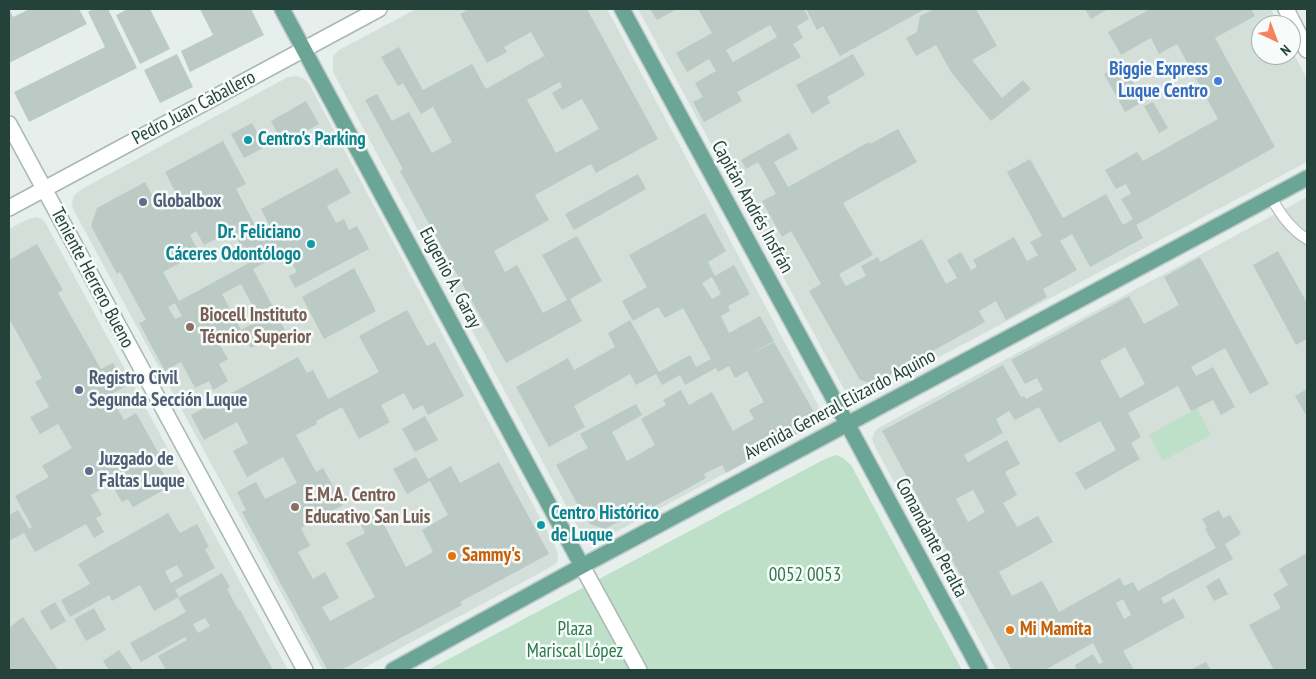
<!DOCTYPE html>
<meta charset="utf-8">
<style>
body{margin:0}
#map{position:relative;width:1316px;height:679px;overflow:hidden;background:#e6efeb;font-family:"PT Sans Narrow",sans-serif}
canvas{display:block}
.frame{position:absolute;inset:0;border:10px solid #24423a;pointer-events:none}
.north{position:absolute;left:1251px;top:15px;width:50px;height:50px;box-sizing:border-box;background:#f7fbf9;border:1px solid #a3b1ad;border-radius:50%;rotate:137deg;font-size:14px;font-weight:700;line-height:20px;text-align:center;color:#24423a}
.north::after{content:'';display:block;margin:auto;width:18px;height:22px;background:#f4845f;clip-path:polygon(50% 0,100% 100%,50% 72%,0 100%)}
</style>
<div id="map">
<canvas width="1316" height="679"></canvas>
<div class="frame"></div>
<div class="north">N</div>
</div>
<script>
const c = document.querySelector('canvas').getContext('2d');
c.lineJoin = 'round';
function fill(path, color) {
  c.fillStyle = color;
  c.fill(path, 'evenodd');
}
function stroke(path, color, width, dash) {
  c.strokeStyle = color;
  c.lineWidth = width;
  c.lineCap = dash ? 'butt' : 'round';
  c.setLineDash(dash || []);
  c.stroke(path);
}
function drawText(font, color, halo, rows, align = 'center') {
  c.font = font + ' "PT Sans Narrow",sans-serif';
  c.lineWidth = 5;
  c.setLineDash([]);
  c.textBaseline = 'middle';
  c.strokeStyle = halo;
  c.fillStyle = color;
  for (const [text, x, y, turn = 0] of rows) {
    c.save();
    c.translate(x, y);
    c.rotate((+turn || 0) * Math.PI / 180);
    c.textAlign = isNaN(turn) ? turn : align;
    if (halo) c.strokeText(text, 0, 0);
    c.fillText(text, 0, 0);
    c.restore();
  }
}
fill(new Path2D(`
 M416,9H607L818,405L821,414L819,421L813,426L601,540L594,542L581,533L333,72V56L339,50Z
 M638,9H1271L1279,25H1261V55H1291V48L1307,79V162L864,397L856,399L850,397L845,391Z
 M297,76L303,78L309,84L555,546L558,555L557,563L549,568L360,670H323L73,209L72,202L74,196L80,190L288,77Z
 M1307,197V670H996L874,445L872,438L875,431L880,427Z
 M35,217L42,219L46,224L288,670H9V229L26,220Z`), '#d4dfda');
fill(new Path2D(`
 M1197,408L1211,435L1163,461L1149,435Z
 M836,455L843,458L851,465L962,670H428L825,459Z`), '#bfe0c8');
fill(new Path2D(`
 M9,9L13,17L30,9H79L87,24L9,63Z
 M94,9H108L137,68L29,122L14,92L105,47L88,12Z
 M128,9H150L170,49L140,64L116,15Z
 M200,9H251L264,35L190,72L181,51L213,35Z
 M469,9H587L658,139L596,173L591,164L535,195L549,220L494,251L505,272L517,265L543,313L567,300L542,255L577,236L602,281L570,299L582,321L506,363L400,171L403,169L365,100L377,94L392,121L409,112L432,153L452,142L433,107L421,114L403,83L398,86L381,57L399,47L423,90L472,64L486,89L544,56L555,75L531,32L504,47L507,52L487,63L460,14ZM560,82L562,87L552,93L562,110L582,99L599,129L556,153L527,100Z
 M650,9H677L657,20Z
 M698,9H804L809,19L797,26L803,38L793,44L801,57L737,92L742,101L704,122L693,102L703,97L695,83L716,71L709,59L687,72L676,53L712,33ZM770,25L777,37L733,62L726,50Z
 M806,9H925L840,56L823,26L817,30Z
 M934,9H976L997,46L972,60L1002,98L1023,80L1031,89L991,121L951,72L936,45L916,56L906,38L917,32L920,16Z
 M1085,9H1108L1091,19Z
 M1150,9H1251L1255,16L1215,38L1275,147L1136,225L1143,238L1090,267L1072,234L1060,241L1077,270L1043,289L1047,297L1006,320L996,301L979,311L985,322L873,384L860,380L809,291L821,284L791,231L782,237L762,201L776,194L758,162L746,169L741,160L789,133L798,149L774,162L788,187L869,142L870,144L898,129L917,162L843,203L873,255L839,274L846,286L866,276L861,266L878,257L880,262L922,239L946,284L957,278L947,260L961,252L971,270L977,267L973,260L1014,237L1027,261L1038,255L1030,242L1042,236L1007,172L1030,159L1063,218L1106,194L1123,225L1133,219L1121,199L1131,194L1126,184L1116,189L1105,170L1137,152L1143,161L1218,119L1177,44L1159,54L1151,38L1121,55L1108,32Z
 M177,54L193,87L160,103L144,70Z
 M853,54L865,75L827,97L830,103L812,114L796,85Z
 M1123,64L1144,101L1125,112L1104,74Z
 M306,101L319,124L283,144L271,121Z
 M1153,102L1168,128L1159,133L1144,106Z
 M252,123L265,147L244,158L231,134Z
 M223,141L246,184L236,189L263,240L274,234L261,209L337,168L351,193L327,206L336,223L344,219L349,230L357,226L369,249L295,288L289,276L297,272L285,251L253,269L285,330L251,348L241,330L218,342L228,359L219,364L228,381L213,390L209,381L195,388L181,362L165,371L139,323L146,320L120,272L117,274L91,226L97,208L145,182L161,211L180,201L165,172ZM233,230L249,263L179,301L163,272L199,253L190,235L196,231L204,245ZM241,284L260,320L241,330L222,294ZM175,303L182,316L175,319L168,307Z
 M638,174L646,189L574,230L565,214Z
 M705,213L726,251L708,262L715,276L734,265L750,294L728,306L730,311L721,316L729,333L760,316L774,341L741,359L774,342L815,414V422L812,425L726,473L722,465L704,474L706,478L681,492L653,507L651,504L605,529L590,524L579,507L556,465L588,448L580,434L636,404L642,415L612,432L627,461L655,445L641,419L666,405L663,400L681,390L689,405L712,392L733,431L754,419L749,410L764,402L747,371L735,378L729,366L718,372L716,368L685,385L680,375L662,385L656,374L636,385L630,374L574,406L585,427L549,447L516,387L568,358L574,370L615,347L608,333L630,320L659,372L690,355L696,367L711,359L683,308L665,318L658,307L633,321L622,301L647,287L629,255ZM712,277L721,294L712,299L702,283Z
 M37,244L63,290L58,293L101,369L113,363L126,386L110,395L124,420L136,413L160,456L155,459L171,486L133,507L128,499L122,502L111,484L91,495L102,515L96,518L104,532L94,538L86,524L35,552L24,533L9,541V515L18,510L29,529L32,527L15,496L49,477L42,466L72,448L58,424L40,434L30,417L49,407L35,382L42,378L10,320L9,321V260Z
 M1278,251L1307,303V339L1296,345L1253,265Z
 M1200,257L1269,384L1250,394L1225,348L1191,367L1196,376L1213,367L1235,407L1221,415L1213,400L1191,411L1178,386L1128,413L1141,437L1131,443L1140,459L1085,490L1075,473L1116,450L1100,421L1059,443L1039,407L1015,420L1009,411L996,419L1003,433L964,455L968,462L1007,440L1020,464L1005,472L1017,495L1003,503L1017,527L1038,516L1053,542L999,572L1012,596L1042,581L1059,612L1120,578L1124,586L1133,582L1138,591L1216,548L1205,529L1207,527L1202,519L1219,510L1223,518L1230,515L1241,534L1225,544L1233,559L1161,598L1164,604L1174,598L1185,617L1123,651L1134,670H1077L1075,665L1093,654L1099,664L1103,662L1093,643L1045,670H1012L882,431L1003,365L1021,397L1024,396L1026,399L1043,390L1037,378L1025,384L1011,360L1129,296L1144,324L1179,305L1164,277ZM1125,347L1145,384L1120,398L1100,361ZM973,490L985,512L968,522L956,499ZM1123,599L1131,615L1124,619L1116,603Z
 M354,268L376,311L324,339L302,297Z
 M407,310L427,346L435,342L464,396L428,415L423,405L413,410L404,393L381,405L390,422L359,439L342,407L316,421L317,424L296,435L316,472L323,468L343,505L301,528L310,546L298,552L313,579L325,572L339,598L322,607L330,621L375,597L346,543L365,533L360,523L378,513L406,567L433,552L422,530L448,515L430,481L407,494L393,469L416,457L428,479L451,466L460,483L499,462L549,554L460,602L462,605L341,670L327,669L242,512L246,510L237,492L256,482L265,499L297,483L283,457L247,477L233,451L248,443L237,422L204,440L191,415L298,357L307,373L313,370L328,399L379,372L359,336Z
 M1307,389V414L1306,415L1295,396Z
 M425,416L438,440L415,452L402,429Z
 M168,513L180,533L197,524L209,547L205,549L215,568L175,590L179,597L154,611L140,585L112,601L109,595L70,617L61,600L90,584L78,564ZM177,565L183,576L171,583L165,571Z
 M1307,553V670H1274L1249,625L1281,608L1273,594L1288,585L1279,569Z
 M222,573L230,587L227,589L239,611L240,610L273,670H166L158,656L187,640L185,637L141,662L130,643L186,612L178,598ZM205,618L210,626L198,633L193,624Z
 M1219,578L1228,594L1214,601L1206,586Z
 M55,602L66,621L51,630L40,611Z
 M94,608L106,630L86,641L74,619Z
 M23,617L58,670H9V628Z
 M119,650L133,670H109L103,661Z
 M1206,662L1211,670H1190Z`), '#bbcac4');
const lane = new Path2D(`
 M1271,198C1281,214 1290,229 1307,239`);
const street = new Path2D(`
 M1286,9L1307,50
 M9,124L305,670
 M9,208L379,9
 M582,566L639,670`);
const primary = new Path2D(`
 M282,9L582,566
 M622,9L850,429L980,670
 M393,670L582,566L1307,178`);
stroke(lane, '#a8b8b2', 12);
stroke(street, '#a8b8b2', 18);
stroke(primary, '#c2cac8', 18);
stroke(lane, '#fff', 10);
stroke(street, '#fff', 15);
stroke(primary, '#6aa596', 15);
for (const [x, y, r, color] of [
 [1218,81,5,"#3f7fe0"],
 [248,140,5,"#0f9aa8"],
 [143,202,5,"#5c6f8a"],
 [311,244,5,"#0f9aa8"],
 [190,327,5,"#8d6e63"],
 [79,390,5,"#5c6f8a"],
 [89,471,5,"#5c6f8a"],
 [295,507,5,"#8d6e63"],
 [541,525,5,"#0f9aa8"],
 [452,556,5,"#e8710a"],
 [1010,630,5,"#e8710a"]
]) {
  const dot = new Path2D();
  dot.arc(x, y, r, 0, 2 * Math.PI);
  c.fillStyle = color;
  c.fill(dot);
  stroke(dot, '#f7fbf9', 2);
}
drawText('bold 19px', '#366cbe', '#f7fbf9', [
 ["Biggie Express",1208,70],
 ["Luque Centro",1208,92]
], 'right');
drawText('19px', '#24423a', '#f7fbf9', [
 ["Pedro Juan Caballero",194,108,-28],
 ["Capitán Andrés Insfrán",752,207,61],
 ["Teniente Herrero Bueno",92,278,62],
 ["Eugenio A. Garay",450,278,62],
 ["Avenida General Elizardo Aquino",840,405,-28],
 ["Comandante Peralta",931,538,62]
]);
drawText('bold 19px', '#0d838f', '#f7fbf9', [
 ["Centro's Parking",258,140],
 ["Dr. Feliciano",301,233,"right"],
 ["Cáceres Odontólogo",301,255,"right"],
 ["Centro Histórico",551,514],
 ["de Luque",551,536]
], 'left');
drawText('bold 19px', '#4e5e75', '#f7fbf9', [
 ["Globalbox",153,202],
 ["Registro Civil",89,379],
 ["Segunda Sección Luque",89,401],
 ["Juzgado de",99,460],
 ["Faltas Luque",99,482]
], 'left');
drawText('bold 19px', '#785e54', '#f7fbf9', [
 ["Biocell Instituto",200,316],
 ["Técnico Superior",200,338],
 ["E.M.A. Centro",305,496],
 ["Educativo San Luis",305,518]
], 'left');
drawText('bold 19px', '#c56008', '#f7fbf9', [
 ["Sammy's",462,556],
 ["Mi Mamita",1020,630]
], 'left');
drawText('19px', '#2d7a4b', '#f7fbf9', [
 ["0052 0053",805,576],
 ["Plaza",575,630],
 ["Mariscal López",575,652]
]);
</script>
